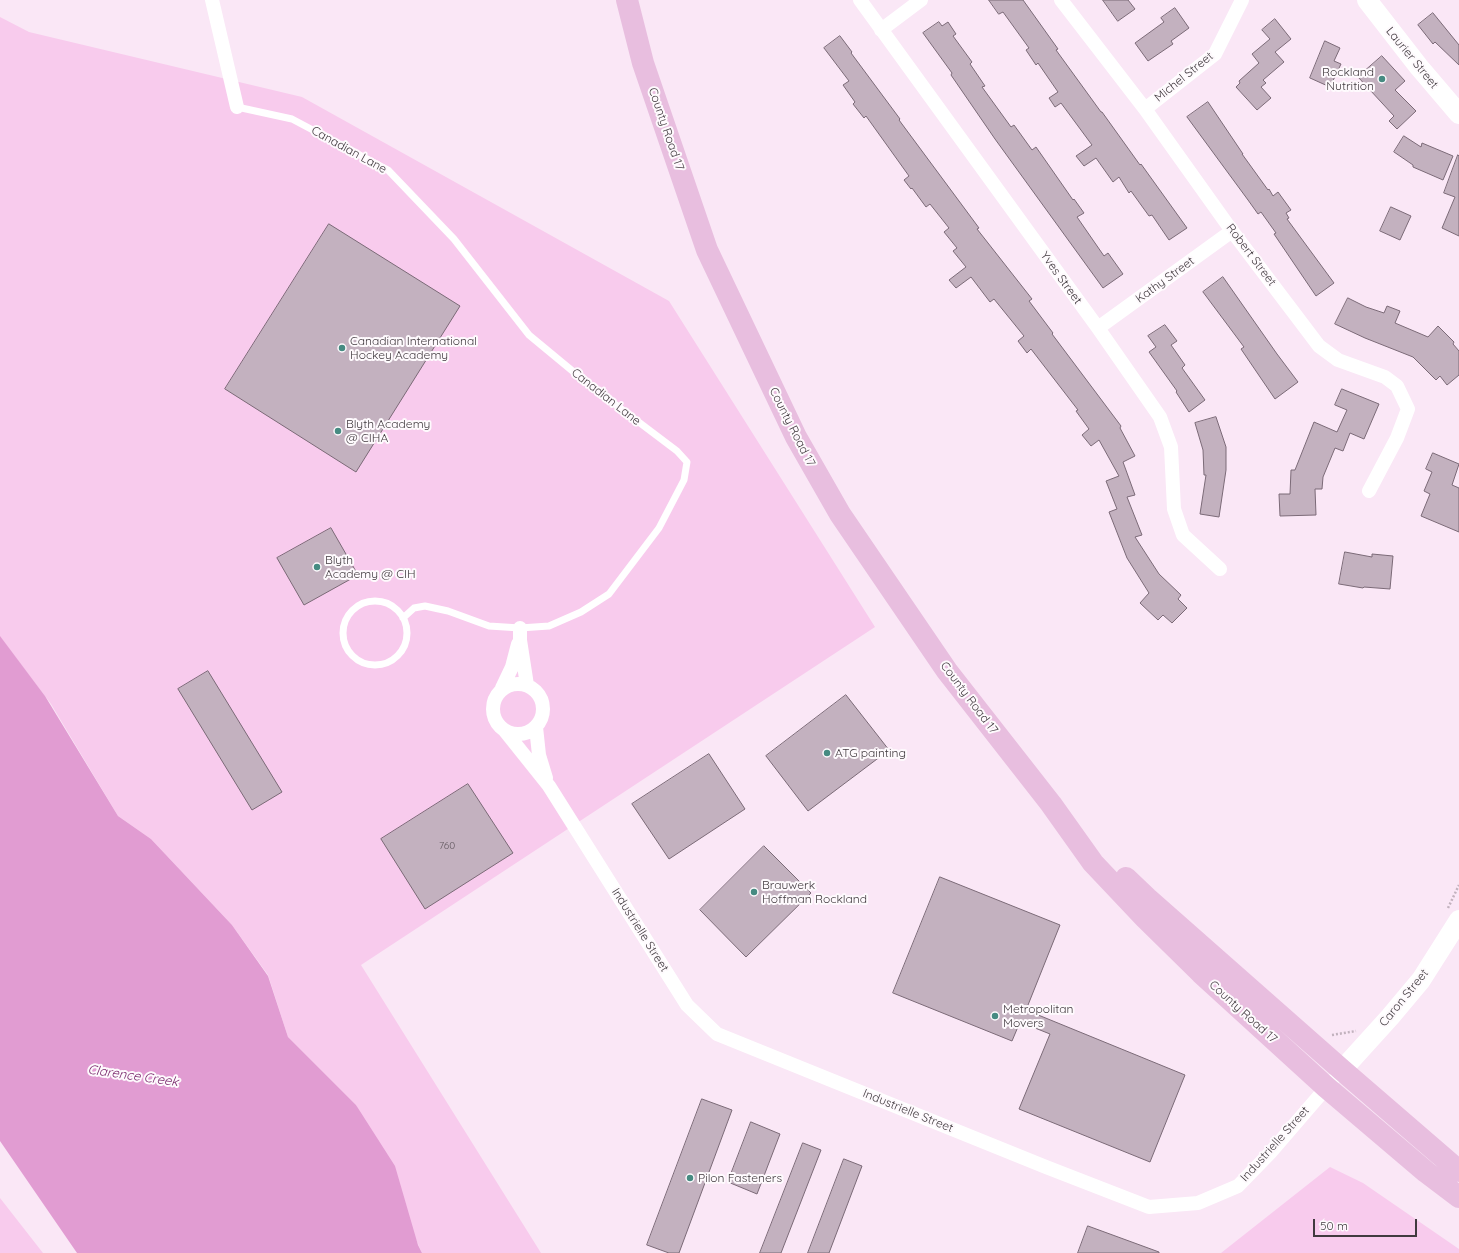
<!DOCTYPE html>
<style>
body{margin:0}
#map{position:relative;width:1459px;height:1253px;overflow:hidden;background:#fae7f6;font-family:Quicksand,sans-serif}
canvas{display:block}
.scale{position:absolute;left:1313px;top:1219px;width:104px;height:18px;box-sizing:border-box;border:2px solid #413a3f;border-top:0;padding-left:5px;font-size:12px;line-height:14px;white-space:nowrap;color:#413a3f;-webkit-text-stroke:3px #fefafd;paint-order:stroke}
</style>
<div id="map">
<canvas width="1459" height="1253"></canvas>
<div class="scale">50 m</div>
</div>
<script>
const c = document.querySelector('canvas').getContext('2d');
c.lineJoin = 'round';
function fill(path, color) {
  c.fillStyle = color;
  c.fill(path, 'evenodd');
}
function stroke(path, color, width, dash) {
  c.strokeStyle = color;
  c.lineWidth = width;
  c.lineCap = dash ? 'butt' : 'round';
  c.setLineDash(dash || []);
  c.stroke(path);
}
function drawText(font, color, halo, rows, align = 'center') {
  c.font = font + ' Quicksand,sans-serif';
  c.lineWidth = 4;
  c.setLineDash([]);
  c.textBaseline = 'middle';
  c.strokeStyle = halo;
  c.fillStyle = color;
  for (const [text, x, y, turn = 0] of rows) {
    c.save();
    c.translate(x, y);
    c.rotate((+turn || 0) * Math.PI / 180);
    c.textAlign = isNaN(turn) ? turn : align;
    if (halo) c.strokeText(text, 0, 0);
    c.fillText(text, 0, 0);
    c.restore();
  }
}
fill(new Path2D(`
 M0,17L29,32L302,97L669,301L875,627L361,965L541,1253H422L356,1105L288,1037L268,975L232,925L151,839L118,816L51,704L0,637Z
 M1330,1167L1363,1183L1459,1249V1253H1221Z
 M0,1198L43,1253H0Z`), '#f8cbed');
fill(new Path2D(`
 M0,636L45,696L118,816L151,839L232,925L268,976L288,1037L356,1105L395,1166L418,1245L422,1253H77L0,1141Z`), '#e19cd2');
const building = new Path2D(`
 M989,0H1023L1058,49L1056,50L1101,112H1102L1140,165L1141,164L1187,228L1169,240L1152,215L1149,216L1131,191L1129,193L1119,177L1113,182L1096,158L1084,166L1076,156L1092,145L1061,103L1055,107L1049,98L1058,92L1038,63L1036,65L1026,50L1029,48L1003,12L999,14Z
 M1103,0H1128L1135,9L1118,21Z
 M1175,8L1189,28L1171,41L1173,44L1148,61L1135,43L1164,22L1161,18Z
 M1433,13L1459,45V65L1435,42L1433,44L1418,25Z
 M1275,19L1291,39L1275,52L1284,62L1263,80L1266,83L1261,87L1271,98L1257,110L1236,87L1240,83L1239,81L1259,63L1252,54L1270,39L1262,30Z
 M939,22L942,26L948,22L956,34L953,36L972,62L970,64L985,86L982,87L1011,127L1014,125L1032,150L1036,147L1073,200L1074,199L1084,213L1077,217L1104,256L1108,253L1123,274L1103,288L995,139L951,75L952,73L923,33Z
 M840,36L852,52L851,53L900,119L899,120L979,228L977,229L1032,299L1029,301L1053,333L1052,334L1121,426L1120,428L1135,456L1123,462L1135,495L1127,497L1142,535L1135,537L1159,574L1181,595L1178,599L1187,608L1172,623L1163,615L1158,620L1140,603L1149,593L1127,558L1109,512L1117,509L1106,481L1119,476L1099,440L1091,446L1082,435L1089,429L1076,411L1078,410L1031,349L1027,353L1018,341L1024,336L994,299L990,302L971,277L956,288L949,280L966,267L953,251L957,248L944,232L949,228L930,204L926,207L912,188L911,189L904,180L909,176L866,116L864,118L853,104L855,102L843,85L849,81L824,48Z
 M1325,41L1340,48L1334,61L1341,64L1330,87L1310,78Z
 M1382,56L1405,81L1395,90L1416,111L1397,129L1389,121L1394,116L1358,77Z
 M1208,102L1243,154H1242L1268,190L1269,189L1273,196L1278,192L1291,210L1286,213L1289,218L1287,219L1334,283L1316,296L1274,234L1276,233L1261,212L1258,214L1248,200L1187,117Z
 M1404,136L1421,147L1422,143L1453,156L1443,180L1413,167V165L1394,152Z
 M1458,155L1459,156V236L1442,228L1455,197L1444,193Z
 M1391,207L1411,216L1400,240L1380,231Z
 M329,224L460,306L356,472L225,389Z
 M1223,277L1277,354L1298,382L1275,399L1241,349L1244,347L1203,292Z
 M1348,298L1366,307L1384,313L1387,306L1400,311L1395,323L1428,337L1438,326L1454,342L1453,344L1459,351V375L1447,385L1440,376L1436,380L1413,357L1365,338L1335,324Z
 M1165,325L1177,341L1171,345L1185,365L1182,368L1205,400L1189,412L1176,392L1177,391L1149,352L1156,347L1148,336Z
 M1342,389L1379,404L1364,439L1350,433L1343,451L1335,448L1323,477L1322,489H1315L1316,515L1280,516L1279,494H1290L1291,470H1295L1314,422L1337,432L1347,410L1335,405Z
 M1216,417L1226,447V470L1219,517L1200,514L1206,475H1204L1203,450L1195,423Z
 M1433,453L1459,464L1452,485L1459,488V532L1421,516L1430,494L1424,491L1432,472L1426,469Z
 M331,528L358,575L304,605L277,558Z
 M1345,552L1372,557V554L1393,556L1390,589L1364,587L1363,588L1339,584Z
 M208,671L282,792L252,810L178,689Z
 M846,695L889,750L808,811L766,756Z
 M709,754L745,809L669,859L632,804Z
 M468,784L513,853L425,909L381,839Z
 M764,846L811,893L746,957L700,910Z
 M940,877L1060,925L1026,1010L1185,1075L1150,1162L1019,1109L1050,1034L1020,1022L1012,1041L893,993Z
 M702,1099L732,1110L679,1253H669L647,1245Z
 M751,1122L780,1134L757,1194L728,1182Z
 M803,1143L821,1150L781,1253H760Z
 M844,1159L862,1166L829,1253H808Z
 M1088,1226L1159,1252V1253H1078Z`);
fill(building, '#c3b1bf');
stroke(building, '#7b6a77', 1);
stroke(new Path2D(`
 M1448,908L1459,885
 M1332,1035L1356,1031`), '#c2b2be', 2.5, [2, 2]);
stroke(new Path2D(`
 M237,107L292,119L388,170L454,239L529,335L587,383L677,451L687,462L684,480L659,528L609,594L581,612L549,626L520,628L489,626L448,611L425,606L414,608L403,618
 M343 633a32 32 0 1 1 64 0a32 32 0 1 1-64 0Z`), '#fff', 7);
stroke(new Path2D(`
 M212,0L237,107
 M860,0L1098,328L1160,417L1171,447L1174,509L1183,535L1220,569
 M1061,0L1145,109L1232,231L1319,346L1338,360L1385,377L1397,386L1408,409L1397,438L1369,491
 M881,30L921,0
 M1145,109L1215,54L1242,0
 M1098,328L1232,231
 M520,628V640L527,685
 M493 709a25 25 0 1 1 50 0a25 25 0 1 1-50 0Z
 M502,688L512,667L518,644
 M536,727L539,755L546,778
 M505,731L549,786L687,1005L717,1034L1046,1167L1149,1207L1198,1203L1238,1186L1270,1153L1332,1081`), '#fff', 14);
stroke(new Path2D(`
 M1367,0L1419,67L1459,114
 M1342,1070L1390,1017L1421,980L1459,920`), '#fff', 20);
stroke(new Path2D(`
 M627,0L643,63L707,250L796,437L840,514L947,671L1051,804L1093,863L1145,918L1201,973L1326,1087L1426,1172L1459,1197
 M1126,878L1147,898L1342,1070L1459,1171`), '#e8bedf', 22);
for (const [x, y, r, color] of [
 [1382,79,4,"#468b82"],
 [342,348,4,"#468b82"],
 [338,431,4,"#468b82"],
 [317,567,4,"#468b82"],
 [827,753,4,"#468b82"],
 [754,892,4,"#468b82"],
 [995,1016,4,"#468b82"],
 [690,1178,4,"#468b82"]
]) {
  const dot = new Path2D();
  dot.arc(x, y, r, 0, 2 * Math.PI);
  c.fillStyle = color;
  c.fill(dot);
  stroke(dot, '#fefafd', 1.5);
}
drawText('10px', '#62585f', null, [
 ["760",447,846]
]);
drawText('12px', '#413a3f', '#fefafd', [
 ["Laurier Street",1412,58,51],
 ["Michel Street",1184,77,-39],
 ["County Road 17",666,129,71],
 ["Canadian Lane",349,150,29],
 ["Robert Street",1251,255,53],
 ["Yves Street",1061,278,54],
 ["Kathy Street",1165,280,-36],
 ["Canadian Lane",606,397,38],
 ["County Road 17",792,427,63],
 ["County Road 17",969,698,53],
 ["Industrielle Street",640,930,58],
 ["Caron Street",1404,998,-51],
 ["County Road 17",1243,1012,42],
 ["Industrielle Street",908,1111,22],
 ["Industrielle Street",1275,1144,-48]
]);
drawText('12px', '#413a3f', '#fefafd', [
 ["Rockland",1374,72,"right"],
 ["Nutrition",1374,86,"right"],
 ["Canadian International",350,341],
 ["Hockey Academy",350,355],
 ["Blyth Academy",346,424],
 ["@ CIHA",346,438],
 ["Blyth",325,560],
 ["Academy @ CIH",325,574],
 ["ATG painting",835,753],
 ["Brauwerk",762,885],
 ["Hoffman Rockland",762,899],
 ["Metropolitan",1003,1009],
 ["Movers",1003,1023],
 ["Pilon Fasteners",698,1178]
], 'left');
drawText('italic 13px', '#7a2a6d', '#fefafd', [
 ["Clarence Creek",133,1076,8]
]);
</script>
